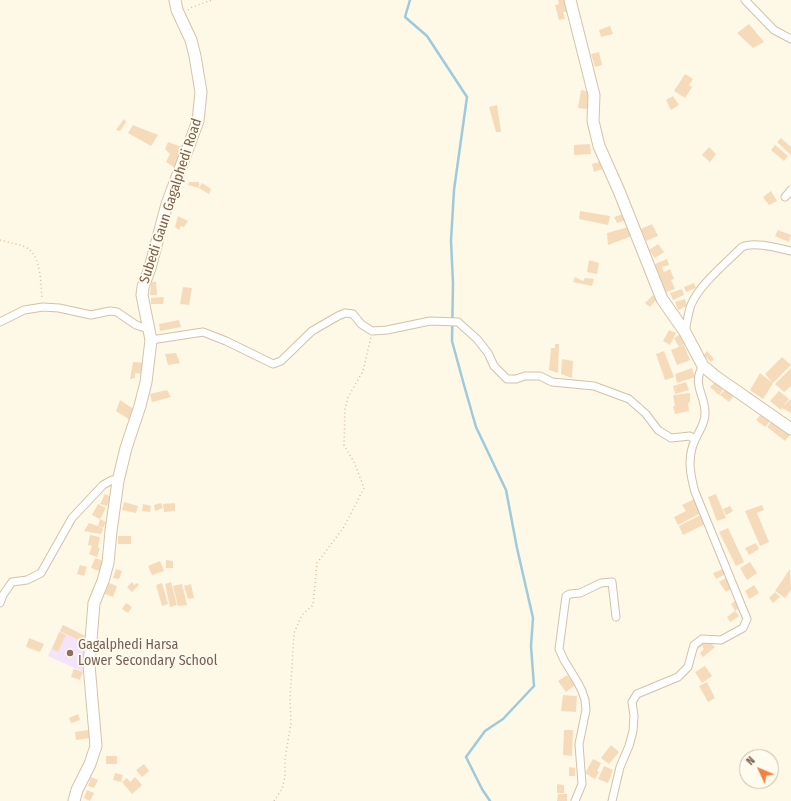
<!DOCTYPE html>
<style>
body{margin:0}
#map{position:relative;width:791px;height:801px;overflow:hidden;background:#fef8e6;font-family:"Fira Sans Condensed",sans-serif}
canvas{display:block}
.north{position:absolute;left:739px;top:749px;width:40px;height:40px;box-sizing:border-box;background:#fffbee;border:1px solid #cabdac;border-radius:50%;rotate:314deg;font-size:11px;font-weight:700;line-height:16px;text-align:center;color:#7b6148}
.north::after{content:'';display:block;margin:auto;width:14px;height:18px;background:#f28241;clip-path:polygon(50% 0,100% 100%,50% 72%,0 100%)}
</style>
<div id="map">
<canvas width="791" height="801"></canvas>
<div class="north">N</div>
</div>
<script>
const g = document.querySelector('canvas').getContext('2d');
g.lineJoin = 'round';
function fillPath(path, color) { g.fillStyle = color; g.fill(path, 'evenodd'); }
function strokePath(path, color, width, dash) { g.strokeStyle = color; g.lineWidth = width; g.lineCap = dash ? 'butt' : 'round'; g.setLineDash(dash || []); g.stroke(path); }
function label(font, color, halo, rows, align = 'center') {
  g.font = font + ' "Fira Sans Condensed",sans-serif'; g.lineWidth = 3.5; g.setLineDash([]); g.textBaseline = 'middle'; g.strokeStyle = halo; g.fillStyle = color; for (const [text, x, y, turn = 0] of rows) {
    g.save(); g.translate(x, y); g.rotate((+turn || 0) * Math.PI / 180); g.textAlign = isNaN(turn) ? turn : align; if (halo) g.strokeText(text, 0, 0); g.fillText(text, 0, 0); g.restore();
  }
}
const education = new Path2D(`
 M63,625L89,638L90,675L48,656Z`);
const stream = new Path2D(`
 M410,0L405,17L427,36L467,97L454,190L451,241L453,283L452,341L464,385L476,427L506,490L517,548L533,618L531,646L534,686L503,719L485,731L466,757L482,789L490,801`);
const building = new Path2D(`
 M558,0H565L569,12H563L565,19L559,20L555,5L559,4Z
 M749,24L764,42L753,48L737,33Z
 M610,26L613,34L601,37L599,30Z
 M599,52L602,65L595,67L591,54Z
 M685,74L693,79L689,85L692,87L685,98L674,91Z
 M581,90L591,92L589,109L578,108Z
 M673,96L679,105L671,110L666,100Z
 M497,105L501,132H496L489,107Z
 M124,119L126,122L120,131L116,130Z
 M133,125L158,135L151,146L128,133Z
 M781,138L791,147V155L777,142Z
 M168,142L182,147L178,159L174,167L166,162L170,154L165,149Z
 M590,144L591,154L574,155V145Z
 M775,145L788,156L784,161L771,150Z
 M709,147L716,154L710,162L702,155Z
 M603,161L605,168L594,172L592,164Z
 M189,182H199V188L202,183L211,189L209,194L199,188L188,185Z
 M771,191L777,201L769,205L763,197Z
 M580,211L610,216L608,225L579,219Z
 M626,213L628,219L617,223L614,217Z
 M178,216L188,221L184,227L181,226L179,230L175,227Z
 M652,224L658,236L646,241L641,229Z
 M628,227L632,236L608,245L607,233Z
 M778,230L791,235L789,242L775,236Z
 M658,244L664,252L655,258L649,250Z
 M667,259L669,265L662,267L664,272L670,269L674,279L671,280L675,289L666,292L655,264Z
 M589,260L599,263L597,274L587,272Z
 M575,277L583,281L585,278L594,279L592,286L573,282Z
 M151,282H156L157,295H150Z
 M694,283L696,288L686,292L684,287Z
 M183,287L192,288L189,305L180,304Z
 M682,289L684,295L673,300L670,293Z
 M653,295L657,299L650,307L645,303Z
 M164,297L163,304H151V298Z
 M685,299L687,306L678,310L675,302Z
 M179,320L181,327L160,331L159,324Z
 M669,330L676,333L670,345L663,341Z
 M681,334L686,343L679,347L674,338Z
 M555,344H559L558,373L549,370L551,348H555Z
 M684,345L690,360L677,365L671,350Z
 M664,351L674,377L665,380L656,354Z
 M707,351L714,359L711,362L704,355Z
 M176,353L180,363L168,365L165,354Z
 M782,357L791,365L773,383L763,399L750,390L760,373L773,383L765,374Z
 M562,359L573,361L572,378L561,374Z
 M133,362L145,363L143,374L135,373V378L130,379Z
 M692,368L695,377L677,383L675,374Z
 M791,368V386L784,392L775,384Z
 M716,381L724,388L719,395L710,387Z
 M686,382L689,390L675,394L673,386Z
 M727,387L736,393L729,402L720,395Z
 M167,390L171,397L152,402L150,394Z
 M779,391L789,399L783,406L791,399V413L782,408L781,410L770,401Z
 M690,393V402L688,403L689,411L675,414L673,406H675L673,395Z
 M120,400L135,410L130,420L116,411Z
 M764,411L773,418L765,427L756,420Z
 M772,421L790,435L785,441L767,427Z
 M105,494L111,497L107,506L100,504Z
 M716,494L726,518L717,521L708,497Z
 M694,499L701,513L678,525L674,517L686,511L682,505Z
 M124,502L138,506L136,513L122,510Z
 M161,503L163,508L155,511L154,505Z
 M175,503V511L164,512L163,504Z
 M98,504L106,508L100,519L92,515Z
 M143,504L151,506L150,512L142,511Z
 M762,505L764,510L757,513L769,542L760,546L745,511Z
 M730,506L733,511L726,515L723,509Z
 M702,514L707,523L683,535L679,526Z
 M100,519L106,522L103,528L98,526L103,529L101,534L84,531L89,523L98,526Z
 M728,528L744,562L736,566L719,532Z
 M90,535L100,537L98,547L100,548L97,557L89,554L92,546L88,545Z
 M118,536H131V544H118Z
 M756,543L759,549L749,555L745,548Z
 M95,558L106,562L102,572L91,568Z
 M166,560L173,561V568H166Z
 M160,561L164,571L152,575L148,566Z
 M750,562L757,573L747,580L740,568Z
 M80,565L87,567L84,576L77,574Z
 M116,569L122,571L119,579L113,578Z
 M723,569L726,574L716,579L713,573Z
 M790,569L791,590L785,598L775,591Z
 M729,576L735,586L726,592L719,582Z
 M132,582L134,585L137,583L139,585L132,592L127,587Z
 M171,582L177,605L170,607L165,584Z
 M109,583L117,586L113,597L105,594Z
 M162,583L168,604L162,606L156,585Z
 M182,584L187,605L178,606L173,586Z
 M191,584L194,598L188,599L184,586Z
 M754,585L759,593L749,599L745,591Z
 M775,592L780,597L773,603L769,598Z
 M738,599L743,606L735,611L731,604Z
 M126,603L132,607L128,613L122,609Z
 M735,611L739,616L730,622L727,617Z
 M63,625L89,638L87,644L60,631Z
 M59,632L66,635L58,652L52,649Z
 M29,638L44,644L40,652L26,647Z
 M705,640L708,644L710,642L715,647L703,657L700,653L704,649L702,646L698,649L697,647Z
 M705,666L712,676L702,683L695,672Z
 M74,669L83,672L80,680L71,677Z
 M567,675L575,685L566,692L558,681Z
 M707,682L715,698L708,702L699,686Z
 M563,695L577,696L576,712L561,711Z
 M78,714L80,720L71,723L69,718Z
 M89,730L90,738L76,740L75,732Z
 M564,730H573L572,756L563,755Z
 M611,745L619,752L609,764L601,758Z
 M106,756H117V764H106Z
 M593,759L601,763L597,771L599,772L595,779L585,773Z
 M144,764L149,771L142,777L136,770Z
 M604,766L613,770L608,783L598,779Z
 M569,767L575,768V776H569Z
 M115,773L123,775L121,782L113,780Z
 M91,777L98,780L94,788L88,786Z
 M135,777L142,785L132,794L122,782L127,778L130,782Z
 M557,784L564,785V793H557Z
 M87,790L94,793L90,801L84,798Z
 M558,794H567V801H557Z`);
const path = new Path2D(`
 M188,10L192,7L212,0
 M0,240C9,243 23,244 30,250C41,260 41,285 42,299
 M274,801L282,789L285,777V759L291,723L290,699L294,633L302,615L313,605L317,563L344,527L364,488L354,462L344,445L345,409L348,397L363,371L371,337`);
const street = new Path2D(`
 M745,0L774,30L791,39
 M785,197L791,190
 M0,322L24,310L43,307L59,308L91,315L110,311L117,312L136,325L148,329
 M685,332C687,323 688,313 691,305C699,285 727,262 742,247C754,241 778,248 791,251
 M151,340L203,332L226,341L273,364L281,361L312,331L338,316L345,313L353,314L361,324L372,331L387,330L430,321L458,322L477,339L488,353L494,366L507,379H516L525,376H540L552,382L594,386L629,399L646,414L658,430L671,438L690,436L695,440
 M0,603L3,595L12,582L27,580L41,573L72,518L103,485L112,480L118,481
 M575,801L582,784L579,744L586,710L585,700L582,691L578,683L564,660L559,649L566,596L570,594L580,593L601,583L612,582L616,617
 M612,801L620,767L629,746L633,731L634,716L632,702L637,694L678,677L688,667L694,645L702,639L721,640L743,628L747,619L695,492C690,474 687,457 695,440C699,431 705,424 705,414C706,396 691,384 703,366`);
const secondary = new Path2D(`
 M570,0L594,95L593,121L599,146L619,191L662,299L685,332L703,366L715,376L791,429
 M74,801L77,790L90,764L96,746L89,665L94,603L103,581L108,563L111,531L118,481L126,448L140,406L146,382L151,340L142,295L143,287L150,268L167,204L198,121L201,92L195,56L191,40L177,10L175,0`);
const markers = [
 [70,653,4,"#8d6e63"]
];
const streetNames = [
 ["Subedi Gaun Gagalphedi Road",171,201,-72]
];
const educationNames = [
 ["Gagalphedi Harsa",78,645],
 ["Lower Secondary School",78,661]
];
fillPath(education, '#f5e3fb');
strokePath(stream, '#9ecadd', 2.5);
fillPath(building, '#f6dbbb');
strokePath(street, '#d2c1aa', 9);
strokePath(secondary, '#d5c3a8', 13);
strokePath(path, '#dcbf9e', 1.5, [1, 3]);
strokePath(street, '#fff', 7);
strokePath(secondary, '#fff', 11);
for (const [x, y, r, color] of markers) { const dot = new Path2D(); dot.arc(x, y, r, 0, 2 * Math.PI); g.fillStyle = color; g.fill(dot); strokePath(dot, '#fffbee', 1.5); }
label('14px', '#7b6148', '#fffbee', streetNames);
label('14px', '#785e54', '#fffbee', educationNames, 'left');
</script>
